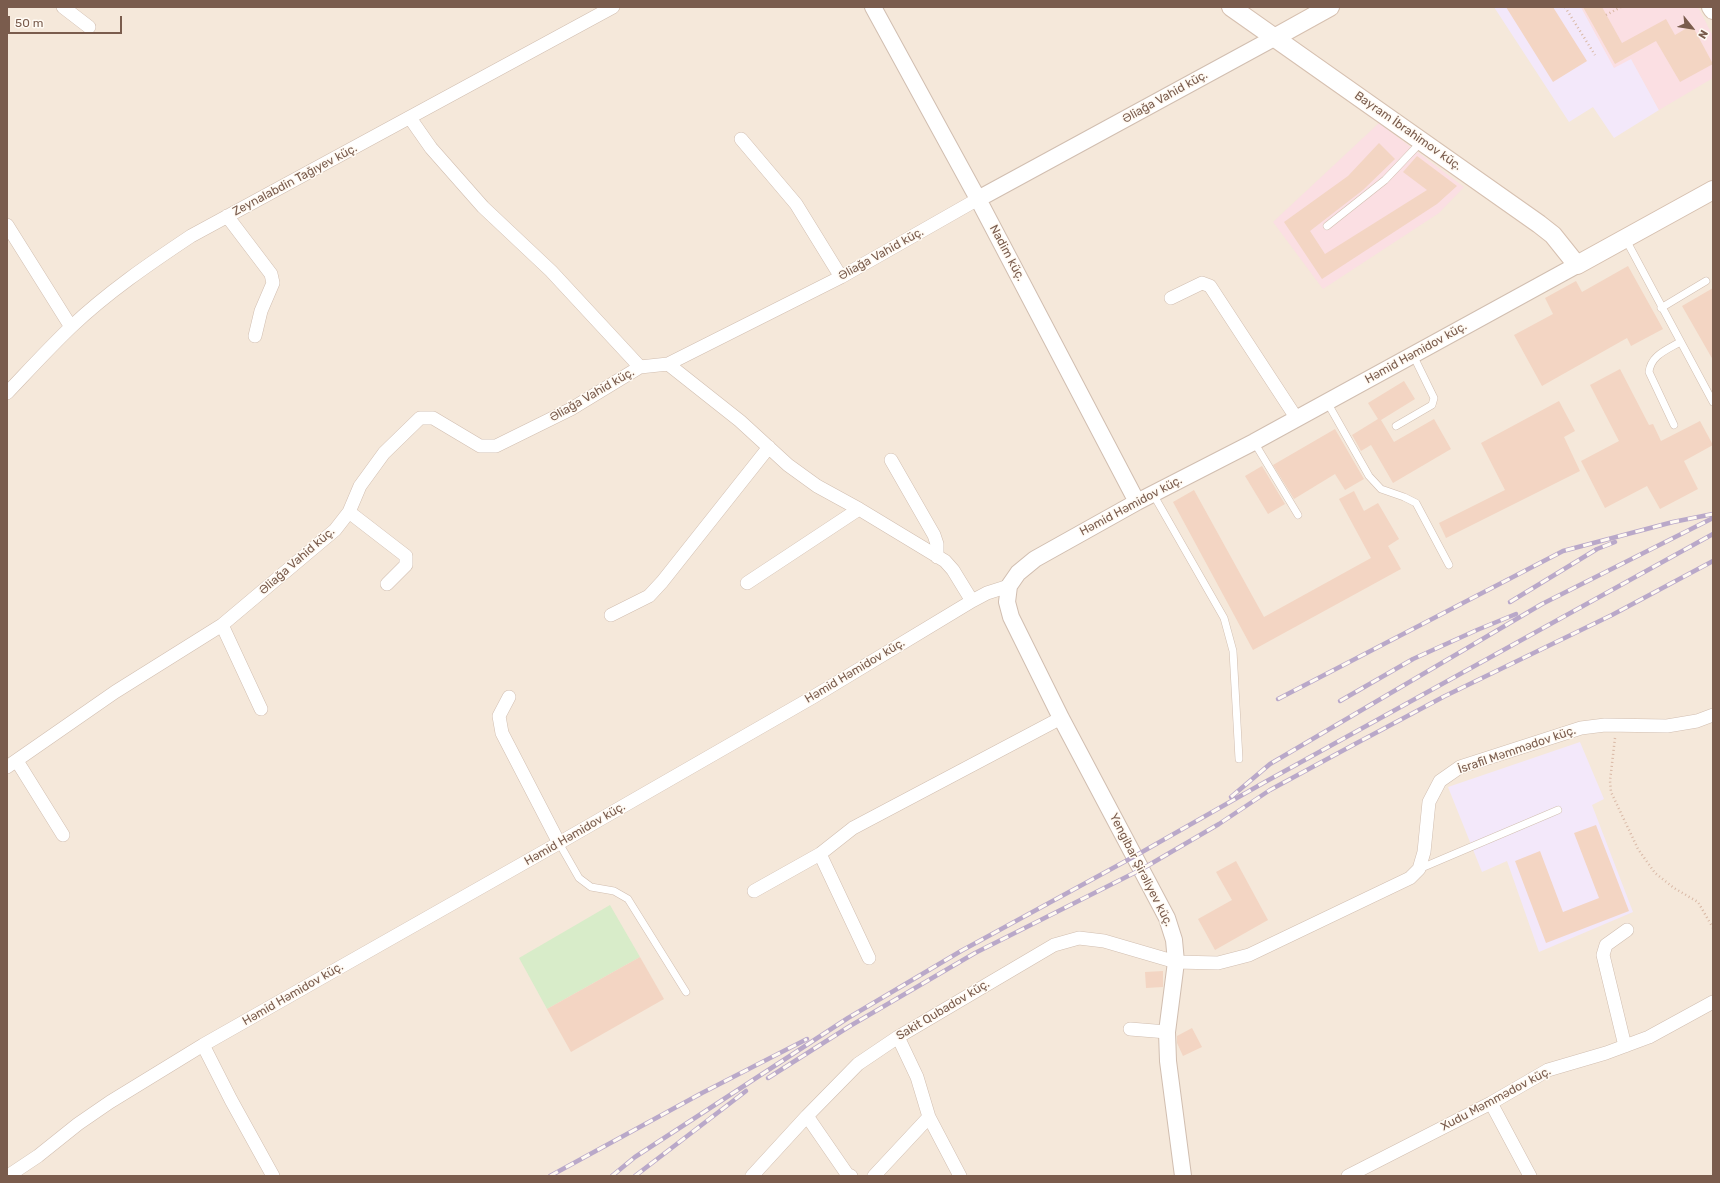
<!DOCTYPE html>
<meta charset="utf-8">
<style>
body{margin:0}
#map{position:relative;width:1720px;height:1183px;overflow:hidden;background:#fdf6ec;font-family:Rubik,sans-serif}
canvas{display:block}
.frame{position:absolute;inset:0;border:8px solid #7a5c4d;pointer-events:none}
.north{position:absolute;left:1672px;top:8px;width:40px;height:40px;-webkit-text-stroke:3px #fffaf3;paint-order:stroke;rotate:120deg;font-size:11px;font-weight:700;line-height:16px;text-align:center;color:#7a5c4d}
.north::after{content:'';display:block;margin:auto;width:14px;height:18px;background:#7a5c4d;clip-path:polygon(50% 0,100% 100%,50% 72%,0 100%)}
.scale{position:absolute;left:8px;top:16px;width:114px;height:18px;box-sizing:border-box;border:2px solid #7a5c4d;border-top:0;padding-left:5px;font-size:12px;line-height:14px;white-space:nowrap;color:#7a5c4d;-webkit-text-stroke:3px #fffaf3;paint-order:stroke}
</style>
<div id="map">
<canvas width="1720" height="1183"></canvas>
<div class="frame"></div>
<div class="north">N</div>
<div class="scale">50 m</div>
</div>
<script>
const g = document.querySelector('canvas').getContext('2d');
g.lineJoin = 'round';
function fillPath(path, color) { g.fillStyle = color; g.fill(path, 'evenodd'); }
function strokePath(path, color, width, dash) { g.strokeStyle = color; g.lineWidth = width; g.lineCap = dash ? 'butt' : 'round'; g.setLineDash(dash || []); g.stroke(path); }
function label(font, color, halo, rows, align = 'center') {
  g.font = font + ' Rubik,sans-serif'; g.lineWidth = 3; g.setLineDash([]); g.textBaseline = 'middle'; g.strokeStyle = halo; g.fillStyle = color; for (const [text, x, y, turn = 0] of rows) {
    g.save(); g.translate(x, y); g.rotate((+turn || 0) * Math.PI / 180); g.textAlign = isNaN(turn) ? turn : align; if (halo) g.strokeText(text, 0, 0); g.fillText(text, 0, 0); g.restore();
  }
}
const residential = new Path2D(`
 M7,7H1713V1176H7Z`);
const education = new Path2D(`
 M1494,7H1581L1614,67L1631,58L1659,110L1614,138L1593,107L1569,122Z
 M1580,742L1604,799L1592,805L1633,912L1539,952L1507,861L1482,872L1448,787Z`);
const medical = new Path2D(`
 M1581,7H1698L1713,36V78L1659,110L1631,59L1614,68Z
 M1379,123L1464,187L1439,213L1323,289L1273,222Z`);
const green = new Path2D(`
 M610,905L640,957L547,1009L519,958Z`);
const building = new Path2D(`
 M1506,7H1553L1587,61L1553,82Z
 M1583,7H1602L1622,43L1666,19L1675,35L1692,25L1713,64L1680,82L1656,41L1615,64Z
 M1379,143L1395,159L1363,190L1310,231L1325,254L1427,190L1403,172L1417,156L1457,186L1437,204L1322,279L1284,222L1348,176Z
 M1628,266L1663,329L1631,346L1627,338L1542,386L1514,335L1553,314L1545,298L1576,281L1582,292Z
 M1713,288V360L1682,306Z
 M1620,369L1649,425L1653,424L1661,441L1700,421L1713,445L1684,461L1698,489L1660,509L1647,486L1605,508L1581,461L1619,441L1590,385Z
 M1404,381L1415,399L1381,420L1394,442L1434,419L1451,449L1393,483L1371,445L1361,451L1352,435L1378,419L1368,403Z
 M1559,401L1575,431L1564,437L1580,471L1446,538L1439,523L1505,490L1481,443Z
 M1335,429L1364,479L1345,490L1335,474L1294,499L1273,465Z
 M1262,466L1285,504L1268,514L1245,476Z
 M1194,490L1264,617L1371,558L1339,499L1354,491L1364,511L1378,503L1399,539L1388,546L1401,569L1253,650L1173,502Z
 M1596,825L1629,911L1546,943L1515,861L1540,851L1563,912L1599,898L1574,833Z
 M1236,861L1268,920L1215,950L1198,919L1232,900L1216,872Z
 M640,957L664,999L571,1052L547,1009Z
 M1163,971V987L1146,988L1145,972Z
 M1192,1028L1202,1047L1183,1056L1177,1043V1036Z`);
const path = new Path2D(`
 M1565,7L1595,55
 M1606,15L1621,7
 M1615,738L1610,781L1611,792L1638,849L1655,873L1674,888L1698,902L1713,928`);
const service = new Path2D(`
 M1327,226L1385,180L1422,141
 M1625,238L1713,402
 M1661,308L1706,281
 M1327,402L1369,476L1381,489L1404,497L1416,503L1449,565
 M1674,425L1649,372C1651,355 1667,350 1680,342
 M1396,426L1432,405L1434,398L1413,355
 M1254,442L1298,515
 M1153,494L1224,618L1233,651L1239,759
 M559,843L579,878L591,887L614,891L628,899L686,992
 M1419,869L1558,810`);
const minor = new Path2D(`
 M63,7L89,27
 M410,118L431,148L483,207L551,271L640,367
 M741,139L796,204L841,277
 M227,216L271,274L273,283L261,311L255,336
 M7,225L71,327
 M1171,298L1202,283L1210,286L1297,419
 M668,364L740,421L788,465L817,486L859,509L945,561L953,570L972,601
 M7,393C28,371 49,348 71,327C108,292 149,264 191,236L613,7
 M891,460L934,535L937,544V557
 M349,512L406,556V565L387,584
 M747,583L859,509
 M611,615L649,596L662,582L769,447
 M222,625L261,709
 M509,697L499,716L502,733L559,843
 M17,761L63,835
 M7,767L115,692L222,625L335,530L349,512L360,486L384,453L420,418H433L480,446H496L571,409L640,367L668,364L841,277L978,199
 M820,854L869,958
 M754,891L820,854L853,828L1061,718
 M1130,1029L1167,1032
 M898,1037L917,1077L929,1117L960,1176
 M203,1045L231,1100L273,1176
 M1625,1046L1603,955L1606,945L1627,930
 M1491,1103L1530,1176
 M807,1116L847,1174L851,1176
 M8,1176L38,1156L78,1124L110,1102L203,1045L559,843L813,697L972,601L987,593L1009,586
 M752,1176L807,1116L858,1064L898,1037L1054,945L1079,938L1104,941L1176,962L1218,963L1249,955L1410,878L1419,869L1424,852L1429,802L1440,781L1460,767L1581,728L1605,725L1667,726L1697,721L1713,715
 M874,1176L929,1117
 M1348,1176L1491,1103L1548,1070L1606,1053L1649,1037L1713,1002`);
const tertiary = new Path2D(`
 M873,7L978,199L1137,502
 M978,199L1274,38
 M1183,1176L1168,1061L1167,1032L1176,962L1174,940L1167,918L1061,718L1011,617L1007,602L1009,586L1018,573L1035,559L1137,502L1254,442L1577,265`);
const secondary = new Path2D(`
 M1231,7L1539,224L1553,235L1577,265L1713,190
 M1711,7L1713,10
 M1274,38L1330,7`);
const rail = new Path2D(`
 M1510,602L1597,549L1615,542
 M1278,699L1563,551L1673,522L1713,514
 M1340,701L1413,659L1477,630L1516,614
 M1231,797L1270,764L1542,604L1713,518
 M768,1078L850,1026L975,953L1142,869L1219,824L1270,790L1355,744L1445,696L1612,615L1713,561
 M550,1176L702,1093L807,1039
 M612,1176L635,1157L848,1018L961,951L1135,856L1265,782L1713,534
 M635,1176L746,1091`);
const streetNames = [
 ["Əliağa Vahid küç.",1165,97,-29],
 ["Bayram İbrahimov küç.",1408,131,35],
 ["Zeynalabdin Tağıyev küç.",295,180,-28],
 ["Nadim küç.",1007,253,62],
 ["Əliağa Vahid küç.",881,254,-29],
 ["Həmid Həmidov küç.",1416,353,-29],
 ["Əliağa Vahid küç.",592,395,-30],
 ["Həmid Həmidov küç.",1131,506,-28],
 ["Əliağa Vahid küç.",297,561,-41],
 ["Həmid Həmidov küç.",855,671,-31],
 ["İsrafil Məmmədov küç.",1517,750,-19],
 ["Həmid Həmidov küç.",575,834,-30],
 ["Yengibar Şirəliyev küç.",1141,870,63],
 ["Həmid Həmidov küç.",293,994,-30],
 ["Sakit Qubadov küç.",943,1010,-31],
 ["Xudu Məmmədov küç.",1496,1099,-28]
];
fillPath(residential, '#f5e8da');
fillPath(education, '#f3e8fa');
fillPath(medical, '#fbdfe3');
fillPath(green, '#d8ecc9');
fillPath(building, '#f3d5c3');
strokePath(service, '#d1beb0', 8);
strokePath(minor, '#d1beb0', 14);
strokePath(tertiary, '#d1beb0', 18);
strokePath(secondary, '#d6c0b0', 20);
strokePath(path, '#d9b8a5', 2.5, [1, 3]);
strokePath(service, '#fff', 7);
strokePath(minor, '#fff', 13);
strokePath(tertiary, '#fff', 16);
strokePath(secondary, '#fff', 18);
strokePath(rail, '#b9a8c9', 4.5);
strokePath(rail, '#fffaf3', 3, [9]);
label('12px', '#7a5c4d', '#fffaf3', streetNames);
</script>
